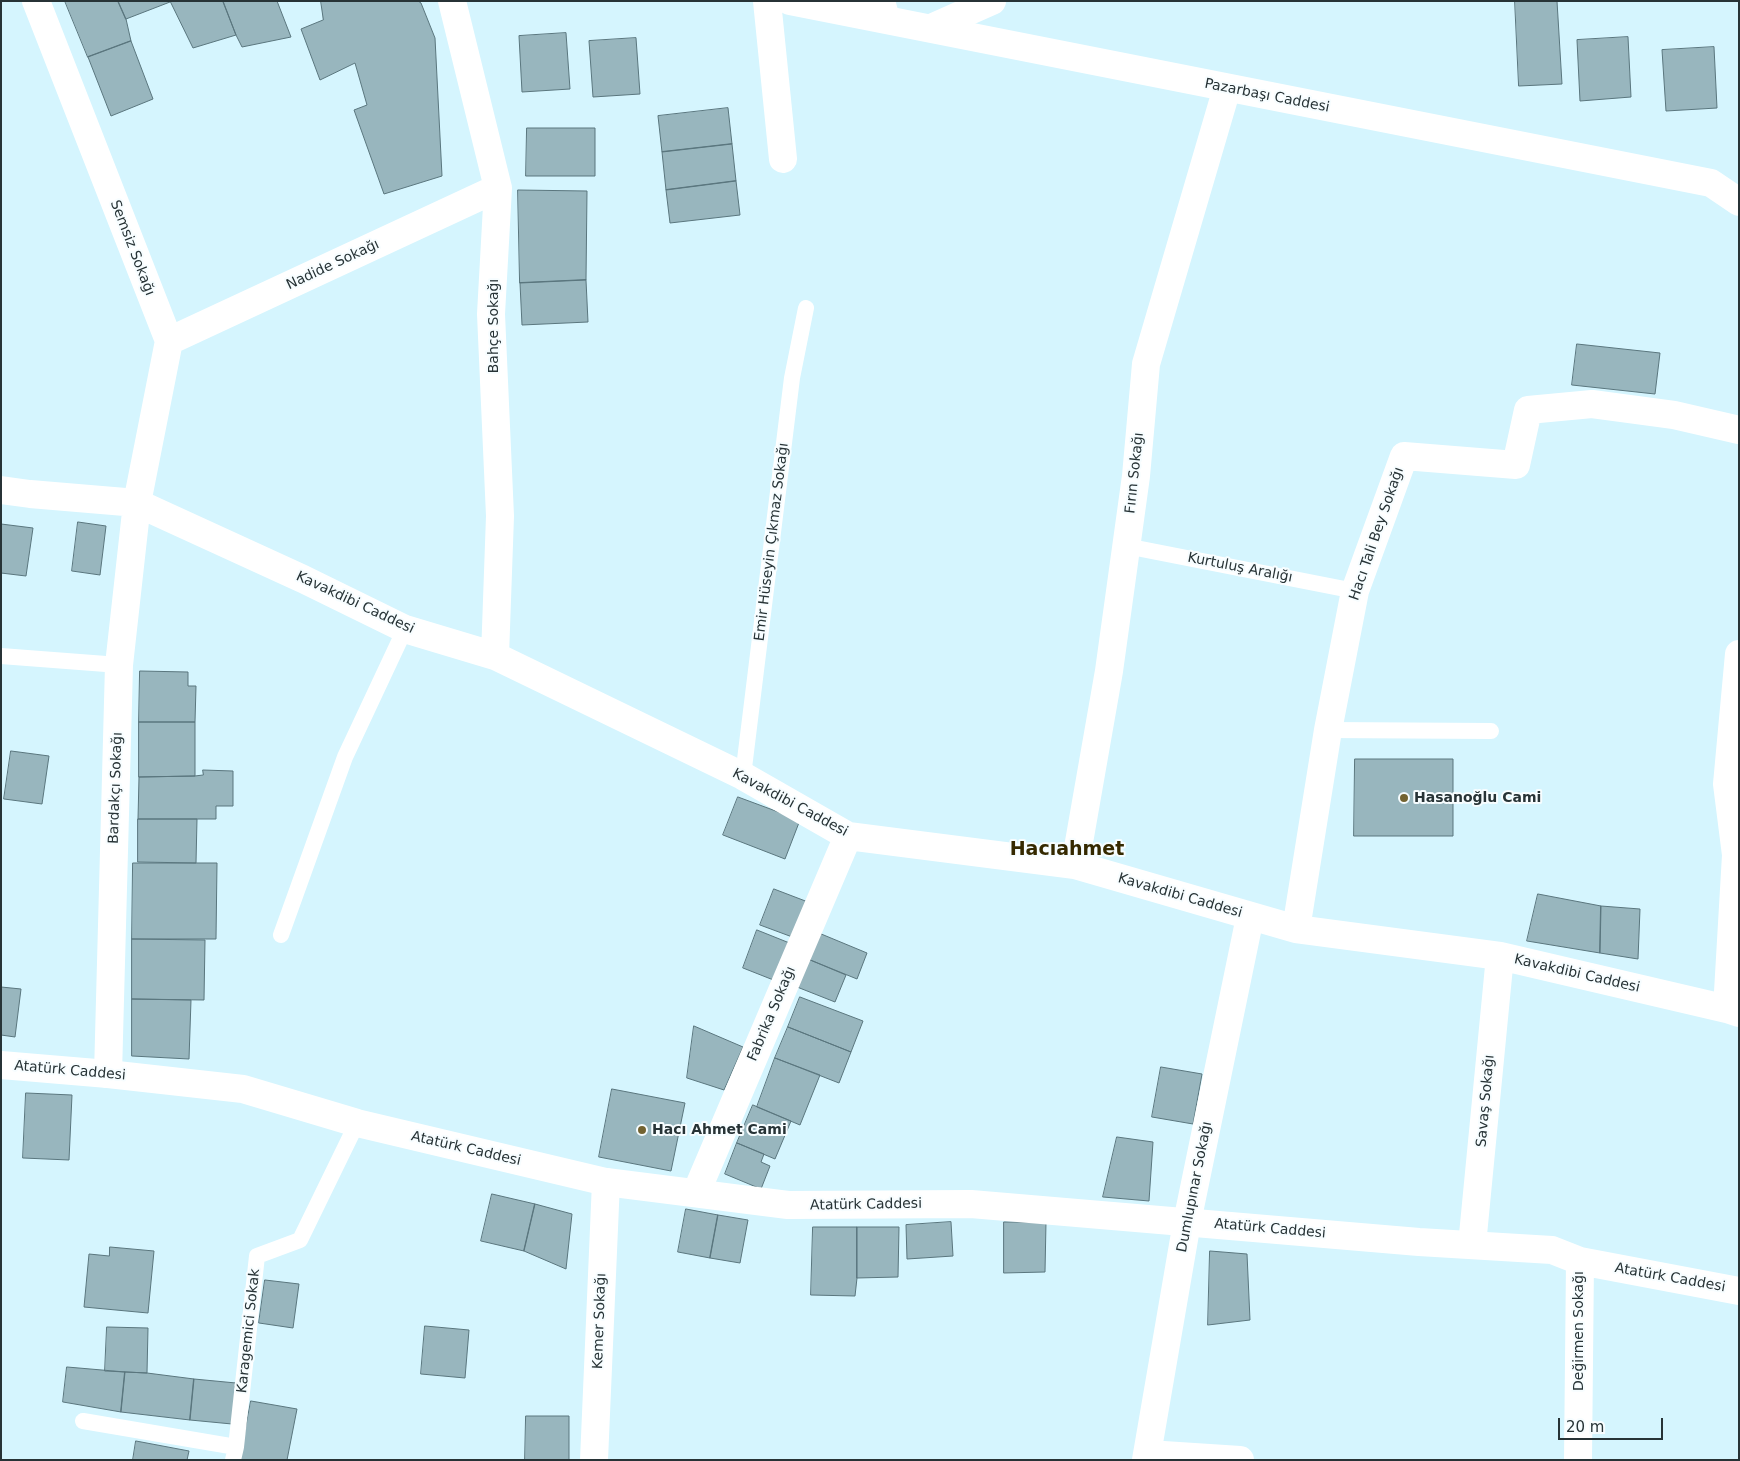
<!DOCTYPE html>
<meta charset="utf-8">
<style>
body{margin:0}
#map{position:relative;width:1740px;height:1461px;overflow:hidden;background:#d5f5fe;font-family:"DejaVu Sans",sans-serif}
canvas{display:block}
.frame{position:absolute;inset:0;border:2px solid #273336;pointer-events:none}
.scale{position:absolute;left:1558px;top:1418px;width:105px;height:22px;box-sizing:border-box;border:2px solid #273336;border-top:0;padding-left:6px;font-size:15px;line-height:18px;white-space:nowrap;color:#273336;-webkit-text-stroke:4px #f7fdff;paint-order:stroke}
</style>
<div id="map">
<canvas width="1740" height="1461"></canvas>
<div class="frame"></div>
<div class="scale">20 m</div>
</div>
<script>
const g = document.querySelector('canvas').getContext('2d');
g.lineJoin = 'round';
function fillPath(path, color) { g.fillStyle = color; g.fill(path, 'evenodd'); }
function strokePath(path, color, width, dash) { g.strokeStyle = color; g.lineWidth = width; g.lineCap = dash ? 'butt' : 'round'; g.setLineDash(dash || []); g.stroke(path); }
function label(font, color, halo, rows, align = 'center') {
  g.font = font + ' "DejaVu Sans",sans-serif'; g.lineWidth = 4; g.setLineDash([]); g.textBaseline = 'middle'; g.strokeStyle = halo; g.fillStyle = color; for (const [text, x, y, turn = 0] of rows) {
    g.save(); g.translate(x, y); g.rotate((+turn || 0) * Math.PI / 180); g.textAlign = isNaN(turn) ? turn : align; if (halo) g.strokeText(text, 0, 0); g.fillText(text, 0, 0); g.restore();
  }
}
const building = new Path2D(`
 M65,1H118L126,19L131,41L88,57Z
 M118,1H170V2L126,19Z
 M223,1L236,35L193,48L170,1Z
 M223,1H277L291,37L242,47L236,35Z
 M321,1H418L421,3L435,38L442,176L384,194L354,110L367,105L355,63L320,80L301,29L323,20Z
 M1515,1H1557L1562,84L1519,86Z
 M566,33L570,89L522,92L519,36Z
 M1628,37L1631,97L1580,101L1577,40Z
 M636,38L640,94L593,97L589,41Z
 M131,41L153,99L111,116L88,57Z
 M1714,47L1717,108L1666,111L1662,50Z
 M728,108L732,144L662,152L658,116Z
 M527,128H595V176H526Z
 M732,144L736,181L666,190L662,152Z
 M736,181L740,215L670,223L666,190Z
 M518,190L587,191L586,280L520,283Z
 M586,280L588,322L522,325L520,283Z
 M1577,344L1660,353L1655,394L1572,385Z
 M78,522L106,526L100,575L72,571Z
 M1,524L33,528L26,576L1,573Z
 M140,671L188,672V686H196L195,722H139Z
 M139,722H195V776L139,777Z
 M11,751L49,756L42,804L4,799Z
 M1355,759H1453V836H1354Z
 M203,770L233,771V806H216V819H138L139,777L195,776L203,775Z
 M738,797L800,820L785,859L723,835Z
 M138,819H197L196,863L138,862Z
 M133,863H217L216,939H132Z
 M774,889L808,902L795,938L760,925Z
 M1538,894L1601,906L1600,953L1527,941Z
 M1601,906L1640,909L1638,959L1600,953Z
 M757,930L792,944L776,981L743,968Z
 M814,931L867,953L857,979L803,957Z
 M132,939L205,940L204,1000L132,999Z
 M803,957L846,975L835,1002L792,985Z
 M1,987L21,989L15,1037L1,1035Z
 M800,997L863,1021L851,1052L788,1027Z
 M132,999L191,1000L189,1059L132,1056Z
 M694,1026L743,1047L724,1090L687,1078Z
 M788,1027L851,1052L839,1083L775,1058Z
 M775,1058L820,1075L800,1125L757,1107Z
 M1161,1067L1202,1074L1193,1124L1152,1117Z
 M612,1089L685,1103L671,1171L599,1157Z
 M26,1093L72,1095L69,1160L23,1158Z
 M753,1105L791,1121L775,1159L737,1143Z
 M1117,1137L1153,1142L1149,1201L1103,1197Z
 M737,1143L764,1154L761,1162L770,1166L761,1189L725,1174Z
 M492,1194L535,1204L524,1251L481,1241Z
 M535,1204L572,1214L566,1269L524,1251Z
 M686,1209L718,1215L710,1258L678,1252Z
 M718,1215L748,1220L740,1263L710,1258Z
 M951,1222L953,1256L907,1259L906,1225Z
 M1004,1222H1046L1045,1272L1004,1273Z
 M813,1227H857V1278L855,1296L811,1295Z
 M857,1227H899L898,1277L857,1278Z
 M110,1247L154,1251L148,1313L84,1307L89,1254L109,1256Z
 M1210,1251L1247,1254L1250,1320L1208,1325Z
 M265,1280L299,1284L293,1328L259,1323Z
 M425,1326L469,1330L465,1378L421,1374Z
 M107,1327L148,1328L147,1373L105,1371Z
 M67,1367L125,1372L121,1412L63,1402Z
 M125,1372L147,1373L194,1379L190,1420L121,1412Z
 M194,1379L236,1383L232,1424L190,1420Z
 M251,1401L297,1409L287,1460H240Z
 M526,1416H569V1460H525Z
 M136,1441L189,1451L187,1460H133Z`);
const lane = new Path2D(`
 M1126,546L1355,591
 M1,656L119,665
 M1328,730L1491,731
 M743,776L792,378L806,308
 M281,935L345,757L405,629
 M83,1421L236,1447
 M233,1460L236,1447L257,1256L300,1240L357,1123`);
const street = new Path2D(`
 M36,1L169,341L137,503L119,665L108,1074
 M452,1L498,188L491,314L500,516L495,656
 M767,1L783,159
 M881,1L886,19
 M931,28L992,1
 M169,341L498,188
 M1,490L30,494L137,503L303,579L405,629L495,656L743,776L848,836L1075,865L1296,929L1500,956L1727,1009L1739,1013
 M1075,865L1109,671L1136,476L1146,364L1227,88
 M1296,929L1328,730L1355,591L1404,456L1516,465L1528,410L1592,404L1674,415L1739,430
 M1727,1009L1736,855L1727,784L1739,654
 M696,1193L848,836
 M1472,1245L1500,956
 M1148,1454L1240,1460
 M594,1460L606,1182
 M1146,1460L1187,1222L1250,917`);
const secondary = new Path2D(`
 M790,1L1711,183L1739,202
 M1,1065L108,1074L243,1089L357,1123L606,1182L788,1205L971,1204L1419,1242L1552,1250L1580,1261L1739,1291
 M1578,1460L1580,1261`);
const markers = [
 [1404,798,5,"#736331"],
 [642,1130,5,"#736331"]
];
const streetNames = [
 ["Pazarbaşı Caddesi",1267,96,11],
 ["Semsiz Sokağı",132,248,69],
 ["Nadide Sokağı",333,265,-25],
 ["Bahçe Sokağı",494,326,-90],
 ["Fırın Sokağı",1135,473,-84],
 ["Hacı Tali Bey Sokağı",1377,534,-71],
 ["Emir Hüseyin Çıkmaz Sokağı",772,542,-83],
 ["Kurtuluş Aralığı",1240,568,11],
 ["Kavakdibi Caddesi",355,603,25],
 ["Bardakçı Sokağı",116,788,-88],
 ["Kavakdibi Caddesi",790,803,28],
 ["Kavakdibi Caddesi",1180,896,16],
 ["Kavakdibi Caddesi",1577,974,13],
 ["Fabrika Sokağı",772,1014,-67],
 ["Atatürk Caddesi",70,1071,5],
 ["Savaş Sokağı",1486,1101,-85],
 ["Atatürk Caddesi",466,1149,13],
 ["Dumlupınar Sokağı",1195,1187,-79],
 ["Atatürk Caddesi",866,1205,-1],
 ["Atatürk Caddesi",1270,1229,5],
 ["Atatürk Caddesi",1670,1278,10],
 ["Kemer Sokağı",600,1321,-88],
 ["Karagemici Sokak",249,1331,-84],
 ["Değirmen Sokağı",1579,1331,-90]
];
const poiNames = [
 ["Hasanoğlu Cami",1414,798],
 ["Hacı Ahmet Cami",652,1130]
];
const districtNames = [
 ["Hacıahmet",1067,850]
];
fillPath(building, '#98b6be');
strokePath(building, '#5a767e', 1);
strokePath(lane, '#fff', 16);
strokePath(street, '#fff', 28);
strokePath(secondary, '#fff', 28);
for (const [x, y, r, color] of markers) { const dot = new Path2D(); dot.arc(x, y, r, 0, 2 * Math.PI); g.fillStyle = color; g.fill(dot); strokePath(dot, '#f7fdff', 2); }
label('14px', '#273336', '#f7fdff', streetNames);
label('bold 14px', '#273336', '#f7fdff', poiNames, 'left');
label('bold 19px', '#352900', '#f7fdff', districtNames);
</script>
